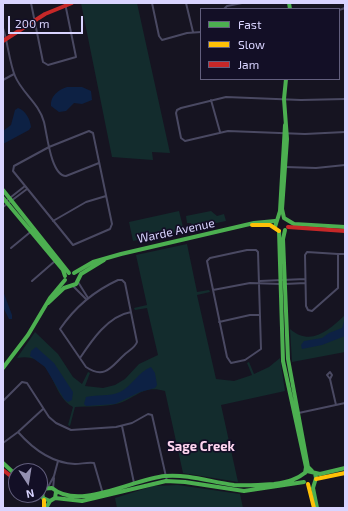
<!DOCTYPE html>
<style>
body{margin:0}
#map{position:relative;width:348px;height:511px;overflow:hidden;background:#161421;font-family:"Exo 2",sans-serif}
canvas{display:block}
.frame{position:absolute;inset:0;border:4px solid #d9d4ff;pointer-events:none}
.legend{position:absolute;left:200px;top:8px;width:140px;height:72px;box-sizing:border-box;background:#130f26;border:1px solid #625e7d;margin:0;padding:5px 7px;list-style:none;font-size:12px;color:#d9d4ff}
.legend li{display:flex;align-items:center;gap:8px;height:20px}
.legend b{width:20px;border:1px solid #625e7d}
.north{position:absolute;left:8px;top:463px;width:40px;height:40px;box-sizing:border-box;background:#130f26;border:1px solid #625e7d;border-radius:50%;rotate:168deg;font-size:11px;font-weight:700;line-height:16px;text-align:center;color:#d9d4ff}
.north::after{content:'';display:block;margin:auto;width:14px;height:18px;background:#9591b1;clip-path:polygon(50% 0,100% 100%,50% 72%,0 100%)}
.scale{position:absolute;left:8px;top:16px;width:75px;height:18px;box-sizing:border-box;border:2px solid #d9d4ff;border-top:0;padding-left:5px;font-size:12px;line-height:14px;white-space:nowrap;color:#d9d4ff;-webkit-text-stroke:3px #130f26;paint-order:stroke}
</style>
<div id="map">
<canvas width="348" height="511"></canvas>
<div class="frame"></div>
<ul class="legend">
<li><b style="height:5px;background:#4caf50"></b>Fast</li>
<li><b style="height:5px;background:#ffc107"></b>Slow</li>
<li><b style="height:5px;background:#c62828"></b>Jam</li>
</ul>
<div class="north">N</div>
<div class="scale">200 m</div>
</div>
<script>
const g = document.querySelector('canvas').getContext('2d');
g.lineJoin = 'round';
function fillPath(path, color) { g.fillStyle = color; g.fill(path, 'evenodd'); }
function strokePath(path, color, width, dash) { g.strokeStyle = color; g.lineWidth = width; g.lineCap = dash ? 'butt' : 'round'; g.setLineDash(dash || []); g.stroke(path); }
function label(font, color, halo, rows, align = 'center') {
  g.font = font + ' "Exo 2",sans-serif'; g.lineWidth = 3.5; g.setLineDash([]); g.textBaseline = 'middle'; g.strokeStyle = halo; g.fillStyle = color; for (const [text, x, y, turn = 0] of rows) {
    g.save(); g.translate(x, y); g.rotate((+turn || 0) * Math.PI / 180); g.textAlign = isNaN(turn) ? turn : align; if (halo) g.strokeText(text, 0, 0); g.fillText(text, 0, 0); g.restore();
  }
}
const green = new Path2D(`
 M81,3H137L170,153L152,152L153,160L112,157Z
 M179,211L184,231L133,241L129,222Z
 M211,211L217,216L224,214L226,221L192,228L191,223H187L186,216Z
 M187,244L197,292L209,290L210,292L197,295L216,379L234,381L252,375L247,363L249,362L254,374L269,367L280,358L285,391L221,405L238,482L183,473L165,391C142,384 136,399 116,404C103,407 88,406 75,407L70,426L68,425L73,407C49,394 55,351 17,358L35,332L58,354L73,377L82,384L88,372L90,373L85,386L103,388L115,385L125,379L139,364L158,355L147,308L135,310L134,308L147,305L136,255Z
 M345,315V352L292,362L290,329C311,347 329,330 345,315Z
 M178,485L240,494L243,508H117L115,498L153,486Z`);
const water = new Path2D(`
 M67,87H82L91,91L92,100L82,104L74,103L66,111L59,112L51,106C50,96 58,90 67,87Z
 M18,108C26,111 30,119 31,127L29,130L3,144V131L11,125L15,110Z
 M3,291L12,315V319H9L3,307Z
 M345,318V336L322,345L302,349L301,345L304,341L322,338L329,333L342,328Z
 M36,347L54,363L73,392L72,400L68,402L64,399L45,367L30,356L31,351Z
 M151,367L155,373L157,385L155,388L140,392L115,404L86,406L84,404L86,397C97,394 109,397 120,392C132,386 138,372 151,367Z`);
const street = new Path2D(`
 M31,3L43,62L48,65L76,57L65,3
 M152,3L159,36L162,40L187,33L201,32
 M186,3L193,32
 M224,9L227,6L242,3
 M339,10L345,8
 M3,28C8,43 9,61 15,76C22,93 39,103 44,122C47,134 51,176 66,176L99,163
 M3,80L14,74
 M345,99L301,100L226,97L181,108L177,110L176,113L181,138L185,141L228,131L305,134L345,132
 M211,100L220,132
 M89,131L93,133L112,224L110,229L73,245L13,171L14,166L49,147Z
 M286,167L316,168L345,165
 M6,201L25,186
 M3,207L27,189
 M53,221L86,202L106,196
 M11,248L34,229
 M247,250H256L258,252L261,349L245,360L231,363L227,357L207,261L210,258Z
 M307,252L338,254V288L312,311L308,310L306,306L305,255Z
 M338,254H345
 M118,280H122L125,283L137,342C135,348 128,351 124,355C112,366 105,380 86,367L60,329C75,307 94,291 118,280Z
 M32,281L55,261
 M260,281L305,279
 M78,282L88,298
 M285,284L305,283
 M73,286L86,299
 M213,290L250,283L281,284
 M219,322L250,315H260
 M80,358C92,340 108,316 131,312
 M330,379L332,375L330,372L327,375L330,379L336,405
 M3,401L22,382L27,383L49,417L56,423L71,430L116,427L132,423L148,414L152,415L167,481
 M294,414L345,403
 M122,426L134,483
 M18,432C33,449 51,463 75,464C81,464 88,462 94,463L103,494
 M3,443L18,432L43,409
 M48,487L54,476L58,461
 M53,489L54,478`);
const fast = new Path2D(`
 M289,3L290,9
 M3,190L69,273
 M3,198L63,270L65,276
 M284,218L282,209L287,139L284,99L286,79
 M284,218L294,224L345,227
 M275,227L280,211L285,125
 M285,230L283,239L288,359L308,467L312,471
 M279,231L283,361L306,467L305,473
 M74,273L93,262L121,254L254,223L275,221
 M48,303L64,288L76,284L81,274L104,260
 M3,368L28,335L50,298L65,280
 M3,463L16,475
 M315,473L316,478L313,488L317,508
 M40,489L52,488C79,511 133,479 165,476C188,474 211,482 234,485C247,486 261,485 274,484C287,482 297,480 307,471L320,474L345,468
 M44,489L42,493L43,498L50,501
 M55,498L82,501L166,481L185,482L244,491L304,482
 M46,508L50,501L55,498L56,492`);
const slow = new Path2D(`
 M252,225H270L279,231
 M316,479L345,473
 M308,484L314,508
 M44,500V508`);
const jam = new Path2D(`
 M3,41L45,14L72,3
 M288,227L345,231
 M3,470L16,480`);
const streetNames = [
 ["Warde Avenue",176,231,-12]
];
const neighbourhoodNames = [
 ["Sage Creek",201,447]
];
fillPath(green, '#132c2d');
fillPath(water, '#0d2144');
strokePath(street, '#4a4962', 2);
strokePath(fast, '#4caf50', 4);
strokePath(slow, '#ffc107', 4);
strokePath(jam, '#c62828', 4);
label('12px', '#d9d4ff', '#130f26', streetNames);
label('bold 13px', '#ffd6f0', '#130f26', neighbourhoodNames);
</script>
